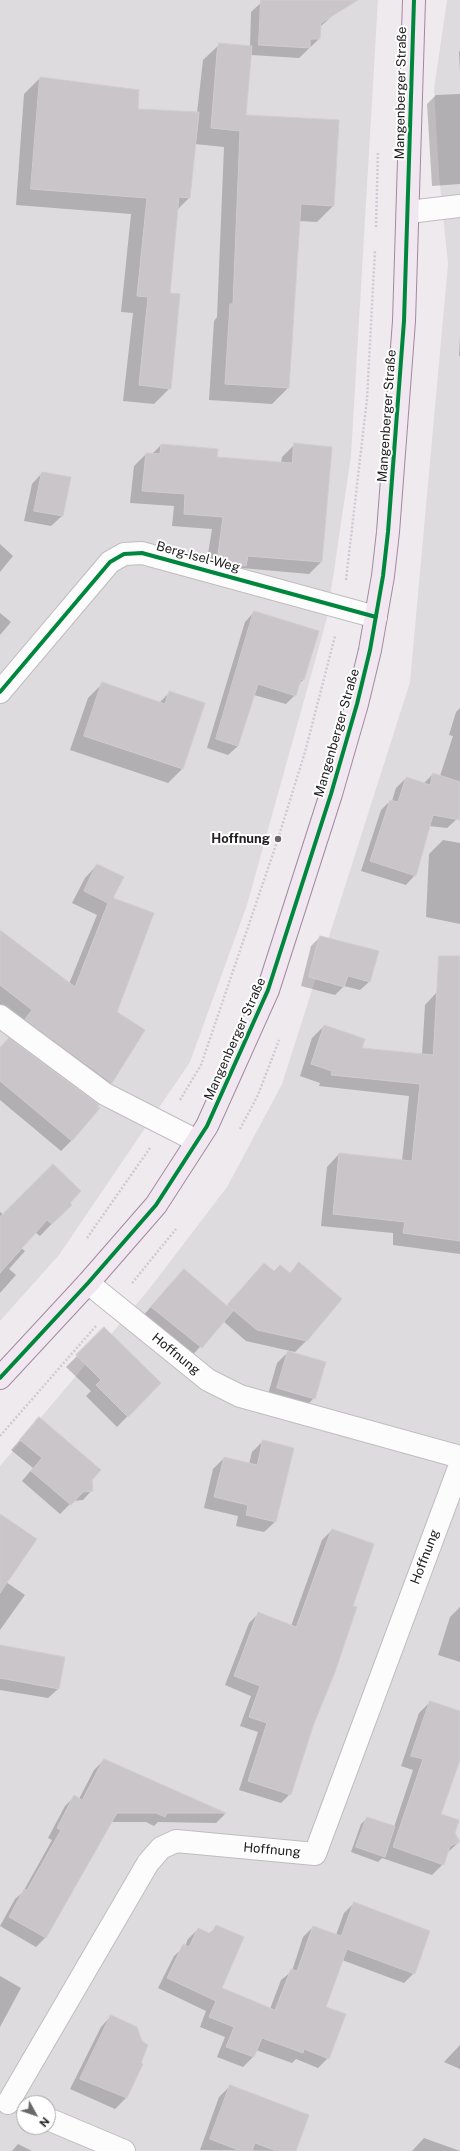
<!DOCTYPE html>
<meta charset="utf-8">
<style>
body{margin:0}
#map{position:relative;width:460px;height:2151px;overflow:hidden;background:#efeaee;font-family:"Public Sans",sans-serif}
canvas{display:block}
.north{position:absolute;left:16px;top:2095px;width:40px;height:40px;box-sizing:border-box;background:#fff;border:1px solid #a6a6a6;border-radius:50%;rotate:130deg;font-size:11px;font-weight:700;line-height:16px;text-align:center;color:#212121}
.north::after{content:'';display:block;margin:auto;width:14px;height:18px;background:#696769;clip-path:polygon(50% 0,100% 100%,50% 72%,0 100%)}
</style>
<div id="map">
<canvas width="460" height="2151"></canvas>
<div class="north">N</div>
</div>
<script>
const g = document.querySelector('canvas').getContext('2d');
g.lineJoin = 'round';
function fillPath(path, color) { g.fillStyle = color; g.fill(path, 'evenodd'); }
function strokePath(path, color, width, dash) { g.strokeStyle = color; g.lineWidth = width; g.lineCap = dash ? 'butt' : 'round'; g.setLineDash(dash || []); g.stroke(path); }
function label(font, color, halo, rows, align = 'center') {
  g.font = font + ' "Public Sans",sans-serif'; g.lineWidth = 4; g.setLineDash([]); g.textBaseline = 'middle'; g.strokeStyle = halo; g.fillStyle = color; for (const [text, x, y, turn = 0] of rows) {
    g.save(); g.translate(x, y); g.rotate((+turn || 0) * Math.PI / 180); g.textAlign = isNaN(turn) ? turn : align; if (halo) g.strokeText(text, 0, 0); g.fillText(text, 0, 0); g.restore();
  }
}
const residential = new Path2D(`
 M0,0H378L351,456L327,618L247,905L190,1062L59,1255L0,1321Z
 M447,0H460V2151H0V1466L150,1288L227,1187L282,1084L410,682L448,264L439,175L434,89ZM24,2103H48V2127H24Z`);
const shadow = new Path2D(`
 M264,0H324L333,15L320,27L319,39L299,58L251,55L245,116L338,121L333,206L317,222L299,221L288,388L272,404L209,400L214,321L217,317L224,147L195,144L189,198L177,210L168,294L170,388L154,404L123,401L133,313L121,312L131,214L16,205L24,94L40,78L137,110L197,113L203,60L220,44L250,47L251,12Z
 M460,51V72L459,52Z
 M460,94V184L432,186L427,104L436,95Z
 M460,336V356H459Z
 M161,445L216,457L281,463L282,457L294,445L321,562L309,574L242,568L233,577L205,572L212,529L172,526L174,506L130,503L134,466L146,454H152Z
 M42,473L62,516L51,526L24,521L32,484Z
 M0,544L13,556L0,572Z
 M254,612L318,632L303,680L298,685L295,695L286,704L254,695L238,746L228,755L207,748L245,622Z
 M0,613L11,622L0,635Z
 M102,684L159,703L170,692L183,768L168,783L70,750L88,698Z
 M460,708V809L457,819L447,828L429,826L415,875L406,885L361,871L381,810L390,801H392L396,788L406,778L423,784L433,774L440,776L453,736L449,735L456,712Z
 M443,840L460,843V924L426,917L429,854Z
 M97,865L112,898L116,1012L144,1030L111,1083L99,1095L0,1007V931L69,984L97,915L72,903L85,878Z
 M320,937L369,982L360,990L344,986L335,995L301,986L311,946Z
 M437,992L460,993V1254L393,1245V1233L321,1226L327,1167L339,1154L402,1161L409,1096L319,1086L320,1083L300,1076L312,1038L324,1026L361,1049L422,1055L425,1005Z
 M9,1039L72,1140L61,1151L0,1100V1048Z
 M68,1203L70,1205L40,1236L35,1232L21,1248L25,1251L9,1269L16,1275L0,1293V1212L4,1215Z
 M299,1263L306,1341L295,1352L246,1341L223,1321L190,1358L141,1318L173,1282L226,1307L264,1264L274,1272L289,1274Z
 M104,1329L160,1383L117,1427L86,1396L91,1391L66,1367Z
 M288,1352L314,1398L303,1409L267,1398L277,1363Z
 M39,1418L91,1480L92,1490L83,1500L73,1501L60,1514L22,1481L33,1468L11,1450Z
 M263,1441L275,1522L264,1532L236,1526L238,1516L204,1508L213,1469L224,1458L249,1464L252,1452Z
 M0,1521L6,1582L25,1595L0,1630Z
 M332,1530L312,1726L290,1794L281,1803L239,1790L258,1732L240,1726L251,1696L225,1685L249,1623L258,1614L291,1626L322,1540Z
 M460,1607V1662L438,1655L450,1617Z
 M0,1646L58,1689L48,1698L0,1690Z
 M430,1702L460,1712V1755L440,1814L459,1842L447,1853L443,1864L432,1875L382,1858L378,1862L351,1852L361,1824L367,1818L394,1827L413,1770L401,1766L419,1713Z
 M104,1760L225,1814L216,1823L158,1822L154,1826L146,1822H111L46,1937L36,1947L0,1926L15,1899L23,1892L52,1840L48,1838L65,1806L75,1796L79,1799L94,1770Z
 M354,1903L414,1973L404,1983L342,1960L325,2007L328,2058L318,2068L296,2059L292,2063L256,2050L253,2057L243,2067L217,2057L225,2037L200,2027L206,2011L158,1988L174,1956L185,1946L188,1939L198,1929L209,1934L216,1927L221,1988L270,2009L281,1980L292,1971L303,1937L313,1927L336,1935L344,1913Z
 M0,1976L21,1988L0,2027Z
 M111,2016L141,2064L126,2098L115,2109L70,2089L101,2027Z
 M460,2045V2069L444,2062Z
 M230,2086L295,2151L200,2150L219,2097Z
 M424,2138L460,2151H412Z
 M18,2144L32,2151H12Z`);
const building = new Path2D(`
 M261,0H358L321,23L320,39H310V48L259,45Z
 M219,43L252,46L246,115L339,120L334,206L301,204L289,388L225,384L230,304H233L240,131L211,128L217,53Z
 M40,77L139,90L138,109L199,112L190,198L179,197L170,293L180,294L171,389L139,385L148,297L137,296L147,198L31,189Z
 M294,443L332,447L322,562L248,556L246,566L217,561L223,517L184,514L185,494L142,491L146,453L160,454L161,444L218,449L217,457L292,463Z
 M42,472L71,477L63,516L34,511Z
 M254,611L319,631L304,680L301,679L296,696L258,684L238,746L216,739Z
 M102,682L165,704L169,691L205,703L183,769L84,736Z
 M433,773L460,782V820L433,815L416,876L370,861L390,800L398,802L406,777L430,785Z
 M97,864L124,877L113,898L154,913L117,1012L145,1030L112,1083L25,1019L32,1010L0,985V930L75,987L108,903L84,891Z
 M320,936L379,951L370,982L348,976L344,987L309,977Z
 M439,956H460V1241L403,1233L405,1222L333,1214L339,1153L412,1161L420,1084L331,1075L332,1071L311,1064L324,1025L365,1039L362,1048L433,1055Z
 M9,1038L99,1105L97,1106L100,1108L72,1141L0,1081V1048Z
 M53,1164L81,1191L70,1203L72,1205L52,1224L47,1220L0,1273V1217Z
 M299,1262L342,1299L307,1341L257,1330L227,1305L264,1263L274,1271L280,1265L290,1273Z
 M184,1269L233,1311L202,1348L151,1307Z
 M104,1327L161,1383L128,1417L96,1385L101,1380L76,1355Z
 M288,1351L326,1362L315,1399L277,1388Z
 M39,1417L101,1470L92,1480L93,1491L83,1492L71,1505L31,1471L42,1458L20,1440Z
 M263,1440L294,1448L276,1522L246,1515L248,1505L214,1497L224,1457L257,1465Z
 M0,1514L37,1539L0,1593Z
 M332,1529L374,1544L353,1606L357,1607L335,1672L313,1726L291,1795L248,1781L267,1723L249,1717L260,1686L234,1676L258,1612L296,1627Z
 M0,1645L65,1657L59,1689L0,1678Z
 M430,1701L460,1711V1760L441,1814L459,1820L455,1833L460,1842L450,1846L444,1865L393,1847L423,1759L411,1756Z
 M104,1759L226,1813H167L165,1817L156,1813H117L46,1938L9,1917L24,1889L27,1890L61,1830L57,1828L74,1795L82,1800Z
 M367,1817L395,1826L385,1857L356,1847Z
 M354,1902L430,1931L415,1974L347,1949L326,2007L346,2014L329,2059L304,2049L303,2053L262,2038L254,2057L226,2047L234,2027L209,2017L216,2001L167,1978L183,1944L189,1947L198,1928L211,1934L216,1925L244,1937L222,1988L275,2010L291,1969L297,1971L313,1926L341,1936Z
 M111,2015L137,2027L142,2041L148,2045L141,2063L143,2064L127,2098L80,2079Z
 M230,2085L309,2115L296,2151H277L255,2143L252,2151H241L210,2139Z`);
const path = new Path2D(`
 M376,227L378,152
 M346,580L367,399L375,250
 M180,1100L201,1065L278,839L305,752L335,636
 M240,1129L258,1095L279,1040
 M87,1238L150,1148
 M132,1283L176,1229
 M0,1436L96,1326`);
const minor = new Path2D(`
 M409,212L460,206
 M0,692L110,562L124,554L142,553L376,617
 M0,1016L105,1094L197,1141
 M88,1283L208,1380L240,1396L460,1457
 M8,2103L148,1863L161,1848L176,1841L315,1854L460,1465
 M48,2119L124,2151`);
const major = new Path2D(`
 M0,1378L88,1283L156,1205L207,1126L268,990L331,794L357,704L370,650L383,576L388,532L404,321L414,0`);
const cycleway = new Path2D(`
 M0,692L110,562L124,554L142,553L376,617
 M0,1378L88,1283L156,1205L207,1126L268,990L331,794L357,704L370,650L383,576L388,532L404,321L414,0`);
const markers = [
 [278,839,4,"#696769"]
];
const streetNames = [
 ["Mangenberger Straße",401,93,-89],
 ["Mangenberger Straße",387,416,-86],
 ["Berg-Isel-Weg",198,557,15],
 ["Mangenberger Straße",337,733,-74],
 ["Mangenberger Straße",235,1039,-66],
 ["Hoffnung",176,1354,39],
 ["Hoffnung",425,1557,-69],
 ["Hoffnung",272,1850,5]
];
const poiNames = [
 ["Hoffnung",270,839]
];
fillPath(residential, '#dedbde');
fillPath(shadow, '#0003');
fillPath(building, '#c9c5c9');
strokePath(building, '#d1ccd1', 1);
strokePath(minor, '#bfbdbf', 24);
strokePath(major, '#a289a0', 24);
strokePath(path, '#d0c9d5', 2.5, [2, 2]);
strokePath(minor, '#fdfcfc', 22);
strokePath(major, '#f0e7f0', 22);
strokePath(cycleway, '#00873e', 4);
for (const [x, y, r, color] of markers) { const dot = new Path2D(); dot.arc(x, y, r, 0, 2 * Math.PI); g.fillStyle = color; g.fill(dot); strokePath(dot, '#fff', 1.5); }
label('13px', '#212121', '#fff', streetNames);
label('bold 13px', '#212121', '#fff', poiNames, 'right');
</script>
